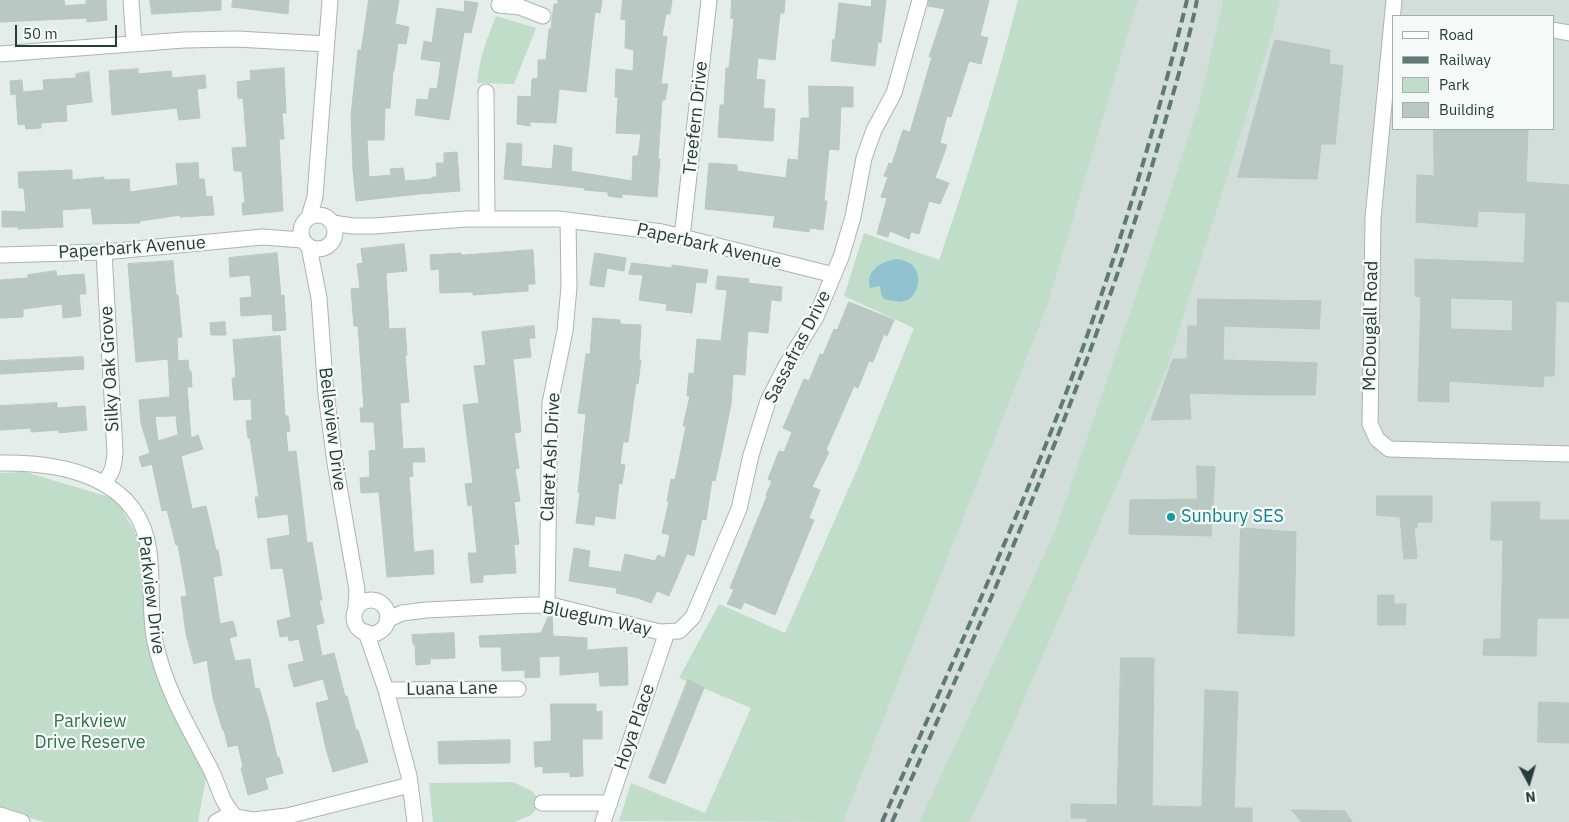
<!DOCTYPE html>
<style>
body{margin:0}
#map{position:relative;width:1569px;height:822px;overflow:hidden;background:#e5edea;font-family:"IBM Plex Sans",sans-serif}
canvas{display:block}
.legend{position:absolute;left:1392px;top:15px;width:162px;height:115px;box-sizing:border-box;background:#f5faf8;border:1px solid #a2afab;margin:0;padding:6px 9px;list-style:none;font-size:15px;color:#253e38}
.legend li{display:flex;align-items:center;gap:10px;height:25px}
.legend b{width:25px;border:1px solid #a2afab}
.north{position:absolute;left:1504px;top:757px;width:50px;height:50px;-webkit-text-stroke:4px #f5faf8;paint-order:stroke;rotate:174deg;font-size:14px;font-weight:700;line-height:20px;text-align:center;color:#253e38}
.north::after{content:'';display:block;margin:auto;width:18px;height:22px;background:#253e38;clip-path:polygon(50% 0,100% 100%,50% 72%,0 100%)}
.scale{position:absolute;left:15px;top:25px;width:102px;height:22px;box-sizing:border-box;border:2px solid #253e38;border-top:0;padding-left:6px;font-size:15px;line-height:18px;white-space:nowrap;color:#253e38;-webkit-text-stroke:4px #f5faf8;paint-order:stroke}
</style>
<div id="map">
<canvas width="1569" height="822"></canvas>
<ul class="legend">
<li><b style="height:6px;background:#fff"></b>Road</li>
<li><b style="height:6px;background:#5f7a73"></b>Railway</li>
<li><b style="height:14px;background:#bfddc8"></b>Park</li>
<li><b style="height:14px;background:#bac8c3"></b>Building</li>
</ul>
<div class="north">N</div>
<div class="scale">50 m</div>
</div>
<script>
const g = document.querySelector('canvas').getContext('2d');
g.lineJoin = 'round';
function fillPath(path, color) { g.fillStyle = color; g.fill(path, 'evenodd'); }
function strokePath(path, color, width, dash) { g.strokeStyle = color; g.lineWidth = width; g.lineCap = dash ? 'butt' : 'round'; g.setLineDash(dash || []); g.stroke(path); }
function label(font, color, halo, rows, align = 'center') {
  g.font = font + ' "IBM Plex Sans",sans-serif'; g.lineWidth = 4.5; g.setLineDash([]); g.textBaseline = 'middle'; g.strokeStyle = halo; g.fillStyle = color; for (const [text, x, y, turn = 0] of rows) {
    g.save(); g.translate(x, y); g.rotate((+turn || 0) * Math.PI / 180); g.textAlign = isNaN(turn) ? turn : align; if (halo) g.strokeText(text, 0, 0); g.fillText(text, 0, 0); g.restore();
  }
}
const built = new Path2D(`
 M1138,0H1223L1199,104L1143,274L1055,531L919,822H843L1047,307Z
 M1280,0H1569V822H969L979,804L1167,369L1273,31ZM1393,16H1553V129H1393Z`);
const green = new Path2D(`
 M1018,0H1138L1047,307L843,822L619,821L631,783L705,813L751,708L679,678L719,604L785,633L859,465L914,328L844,296L864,233L939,260C969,174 995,88 1018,0Z
 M1223,0H1280L1273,31L1167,369L979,804L969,822H919L1055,531L1143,274L1199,104Z
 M496,16L536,28L514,84L477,83C479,59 487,39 496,16Z
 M25,472L116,499L145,550L161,668L206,778L198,822H45L0,810V473Z
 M513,782L532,791L542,803L531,815L515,822H433L429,783Z`);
const water = new Path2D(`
 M897,259C903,260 911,262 915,268C922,278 917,299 904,301C898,303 890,300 884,299L881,294L880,286L870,288C865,270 882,261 897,259Z`);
const building = new Path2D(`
 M0,0H64L65,6L86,4V0H106L107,20L87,22V18L0,22Z
 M150,0H221V10L152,14Z
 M233,0H289L288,14L232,7Z
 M369,0H399L395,24L409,27L406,44L398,43L394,71H393L390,108H385L384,140H367L369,177L391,175L390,169L403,168L405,181L432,179V177H437L436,163H444V153L457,152L460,191L419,194L356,201L353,169L351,115L358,50H361Z
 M558,0H602L600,13L595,12L586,92L559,89L556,123L530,122V126L517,124L518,96L531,97L532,79L538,78V60H546L549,29H551L554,4H558Z
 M623,0H672L670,14H666L662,36L667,37L661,84H668L665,100H662L658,159H660L657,197L622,194V198L608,196V192L584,190L585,188L504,179L507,143L522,144L521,166L552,169L554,145L572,148L571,171L632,181L633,156H638L641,134L616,133L618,97H615L616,69L633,71L634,50L625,48L626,20L621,19Z
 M732,0H785L784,13H780L775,60L758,58L756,79L765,80L763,108L775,109L773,141L718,137L720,105H724L726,68H729L734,19L731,18Z
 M872,0H886L881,43L878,42L875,66L831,61L833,39L835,40L839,3L871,7Z
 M929,0H989L980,36L988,38L981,64L969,61L951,117L947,116L940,143L947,145L935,178L949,183L940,204L929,201L919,234L911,232L909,239L890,231L888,237L877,234L887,198L881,197L888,177L884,176L889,163L892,164L903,130L910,132L932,57H929L945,9L928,6Z
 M465,1L478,3L471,33L464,32L449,120L415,115L417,99L428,100L430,88L437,89L441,62L421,59L424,41L432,43L437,8L464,12Z
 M1275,40L1330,50L1329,64L1343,66L1335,144H1321L1317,179L1238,177Z
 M284,68L286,113H282L284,139H279L283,211L243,215L242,203H245L242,171H234L232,148L247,147L243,98L238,99L237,82L251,80L250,71Z
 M138,69V74L171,71L172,78L205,75L206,88L197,89L200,118L179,120L177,108L112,115L109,71Z
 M89,72L92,102L66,105L67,121L41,123V128L26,129L25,124L18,125L16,94L11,95L10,81L22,80L23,92L44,90L43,80L76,78V74Z
 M809,86L853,87V107H841L839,150L829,149L824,201H827L823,230L810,228L809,232L773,227L775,216L705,209L709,163L737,165V171L786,178L788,159L798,160L801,118H809Z
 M1434,129H1528L1526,182L1569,185V302L1556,301L1554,376H1544L1543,387L1449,381V402L1418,401L1421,297L1415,296V259L1524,263L1526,213L1478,211L1477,227L1416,222L1417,175L1434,176ZM1451,298L1513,300L1512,331L1451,329Z
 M198,163L199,179H204L206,197L212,196L214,215L180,217V215L140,221V223L93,224L91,208L62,210L63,227L18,229V227H2V211L26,212L24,188H19L18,172L72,170V180L104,177V180L129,179L130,192L178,185L176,164Z
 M404,244L407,271L386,273L389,329L405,328L407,355H405L409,402L400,403L403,449L424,448L425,462H412L413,476L409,477L414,552L433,550L434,574L387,577L379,492L361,493L360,478L370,477L369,451L376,450L374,422H361L360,408H364L358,326H354L351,289L360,288L357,264L363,263L361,249Z
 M533,250L535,284H528V291L473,295V292L440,293L439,269L431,270L430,255L461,253V255Z
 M277,253L281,296L284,295L286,330L273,331L272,314L241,316L240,298L252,297L250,275L230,277L229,258Z
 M595,253L626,258L624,271L607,268L604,287L590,285Z
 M173,261L176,295H178L182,337L177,338L178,361L188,360L189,371H191L192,387H187L191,438L198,435L203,449L181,456L192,509L206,506L216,550H218L222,575L213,577L220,624L233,621L237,636L229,638L235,661L250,659L255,689L259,688L269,722L277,757H279L283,773L265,778L268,789L248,795L241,768L243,767L238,745L228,747L224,730L223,731L213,698L207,660L194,664L186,634L181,597L187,596L178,545H176L167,510L162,511L152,464L142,467L139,457L150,453L141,423L139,400L170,397L168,359L136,362L128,264ZM176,416L178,435L158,441L155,417Z
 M632,263L672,268V265L708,270L706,283L696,282L692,313L666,310L667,304L639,300L643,275L629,274Z
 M56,271L57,276L84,274L86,294H79L81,316L63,318L62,304L23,309V317L0,318V280L28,278V275Z
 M718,276L749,279L748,283L782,287L781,301L771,300L768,333L748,331L745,375L733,374L731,404L723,444L715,481L712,480L706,520L702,519L694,556L687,554L669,596L657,591L651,603L638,598L616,593L617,588L569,581L574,548L590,551L588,567L621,572L625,554L655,561L658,555L665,558L670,535L662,533L669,501H667L671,479L675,480L686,426H683L690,396H687L689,373L694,374L697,339L721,341L727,290L716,289Z
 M1198,299L1321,301L1319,329L1224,326L1223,360L1317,363L1315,395H1266L1189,393L1191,419L1151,420L1173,359H1187L1188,326H1197Z
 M849,302L894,320L887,336L884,334L873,362L869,361L858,388L854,386L826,450L829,452L812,487L820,490L809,518L814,520L775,615L744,602L741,609L727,604L734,590L730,588L767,496L766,495L772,481L768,479L779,451L784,452L792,432L783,428L804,379L809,381L820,354L823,355L834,329L837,330Z
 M593,318L620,320V324L641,325L639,360H641L638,384L636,383L628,442H623L620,464L625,465L622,484L619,483L615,519L595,516L594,525L576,523L580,493L578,492L586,414L578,413L586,354H590Z
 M225,322L226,335H211L210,323Z
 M534,326L535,338H529L531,357L513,359L521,432L514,433L519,468L515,469L520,501L514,502L519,544L514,545L516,573L483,575V582L471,583L468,553H477L472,505L468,506L465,484L473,483L463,405L479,403L474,366L486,365L482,332Z
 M280,336L285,416H288L290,431L286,432L288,452L296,451L307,543L312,542L322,600H319L324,623L316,625L322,656L334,653L345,696H347L356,730H358L368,762L333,772L326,749L316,703L329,700L323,679L294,687L288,665L304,661L299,639L289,641L288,636L280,637L277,621L291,617L283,568L271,569L267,539L290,535L288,514L258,518L255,497H259L250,438H248L246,421L252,420L251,399L234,400L232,378H236L233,340Z
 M83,357L84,369L0,374V361Z
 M57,403V408L85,406L87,430L59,433V430L31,432V428L0,430V406Z
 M1197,466L1215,467L1211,536L1129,534L1130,500L1197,499Z
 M1377,496H1432V522H1417V528H1414L1417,558L1404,559L1400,517L1377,515Z
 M1492,502H1540L1539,520H1569V618H1537L1536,656L1483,655L1484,639H1501L1503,540H1491Z
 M1241,528L1296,532L1294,636L1238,633Z
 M1378,595H1394V604H1406L1405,625H1378Z
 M549,615H552L553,636L587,638V650L627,647L628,685L600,686L599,672L560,675V656L539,657L540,677L525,678V670L502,671L501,647H480L479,636L541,633Z
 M454,633L455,658L430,659V664L416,665L415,645L413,644L412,635Z
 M1121,658H1154L1152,806L1202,807L1205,690L1238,692L1234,808H1252V822H1087V818H1071V804L1117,805Z
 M688,680L704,688L665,784L649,778Z
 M1539,702L1569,703V743L1538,742Z
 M551,704H596V712L602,711V739H582L583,776L570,777V772L543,773V766L535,767L534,742L551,741Z
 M510,740V763L439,764L438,742Z
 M1292,810L1345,811L1352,822H1302Z`);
const minor = new Path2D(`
 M131,0L134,43
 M1394,0L1373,218L1370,424L1377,439L1389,449L1569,454
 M499,5L520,7L543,16
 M1553,30L1569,33
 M0,54L184,40L237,39L326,44
 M486,92L487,219
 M301 232a17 17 0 1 1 34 0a17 17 0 1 1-34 0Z
 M309,217L315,197L330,0
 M333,223L352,226H374L466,219H558L662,232L834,275
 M682,237L709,0
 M309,247L319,298L326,394L335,463L357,590L356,607
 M104,252L115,452C114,465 113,473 104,482
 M0,255L104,252L263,237L302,240
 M0,463C63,462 140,477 149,552C153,580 149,614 155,642C166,691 188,726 211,770C216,780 219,791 224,801C227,807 231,812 235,817L253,820L287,816L410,785
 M354 617a17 17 0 1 1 34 0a17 17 0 1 1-34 0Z
 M547,606L550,403L565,331L569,287L568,220
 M387,620L402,613L426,610L532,605L555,606L660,632L679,631L693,617L739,509L751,455L768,401L787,364L816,317L841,257L853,217L864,158L874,130L894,93L920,0
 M366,632L386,690L409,776L415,822
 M386,690L518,689
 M542,803H610
 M0,815L22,822
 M216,822L232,813
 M603,822L667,632`);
const rail = new Path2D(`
 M882,822C936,700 991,578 1042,454C1102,307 1149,154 1187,0
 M892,822C991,602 1089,381 1157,149C1171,100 1187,50 1197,0`);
const markers = [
 [1171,517,5,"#0f9aa8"]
];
const streetNames = [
 ["Treefern Drive",696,118,-84],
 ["Paperbark Avenue",709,246,13],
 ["Paperbark Avenue",132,248,-4],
 ["McDougall Road",1371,326,-89],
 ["Sassafras Drive",798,347,-63],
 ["Silky Oak Grove",110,369,-93],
 ["Belleview Drive",332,429,83],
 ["Claret Ash Drive",551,457,-87],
 ["Parkview Drive",151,595,83],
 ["Bluegum Way",597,619,12],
 ["Luana Lane",452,689,-1],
 ["Hoya Place",635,727,-71]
];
const cultureNames = [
 ["Sunbury SES",1181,517]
];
const parkNames = [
 ["Parkview",90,722],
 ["Drive Reserve",90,743]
];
fillPath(built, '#d3ddd9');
fillPath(green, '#bfddc8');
fillPath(water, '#90c3cf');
fillPath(building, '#bac8c3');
strokePath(building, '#b7c7c1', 1);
strokePath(minor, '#a8b5b1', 17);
strokePath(minor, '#fff', 15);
strokePath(rail, '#5f7a73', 4, [10, 5]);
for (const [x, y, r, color] of markers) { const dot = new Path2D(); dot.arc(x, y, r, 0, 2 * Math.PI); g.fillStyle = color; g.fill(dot); strokePath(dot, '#f5faf8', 2); }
label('18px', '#253e38', '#f5faf8', streetNames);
label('18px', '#0d838f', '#f5faf8', cultureNames, 'left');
label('18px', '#31734c', '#f5faf8', parkNames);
</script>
